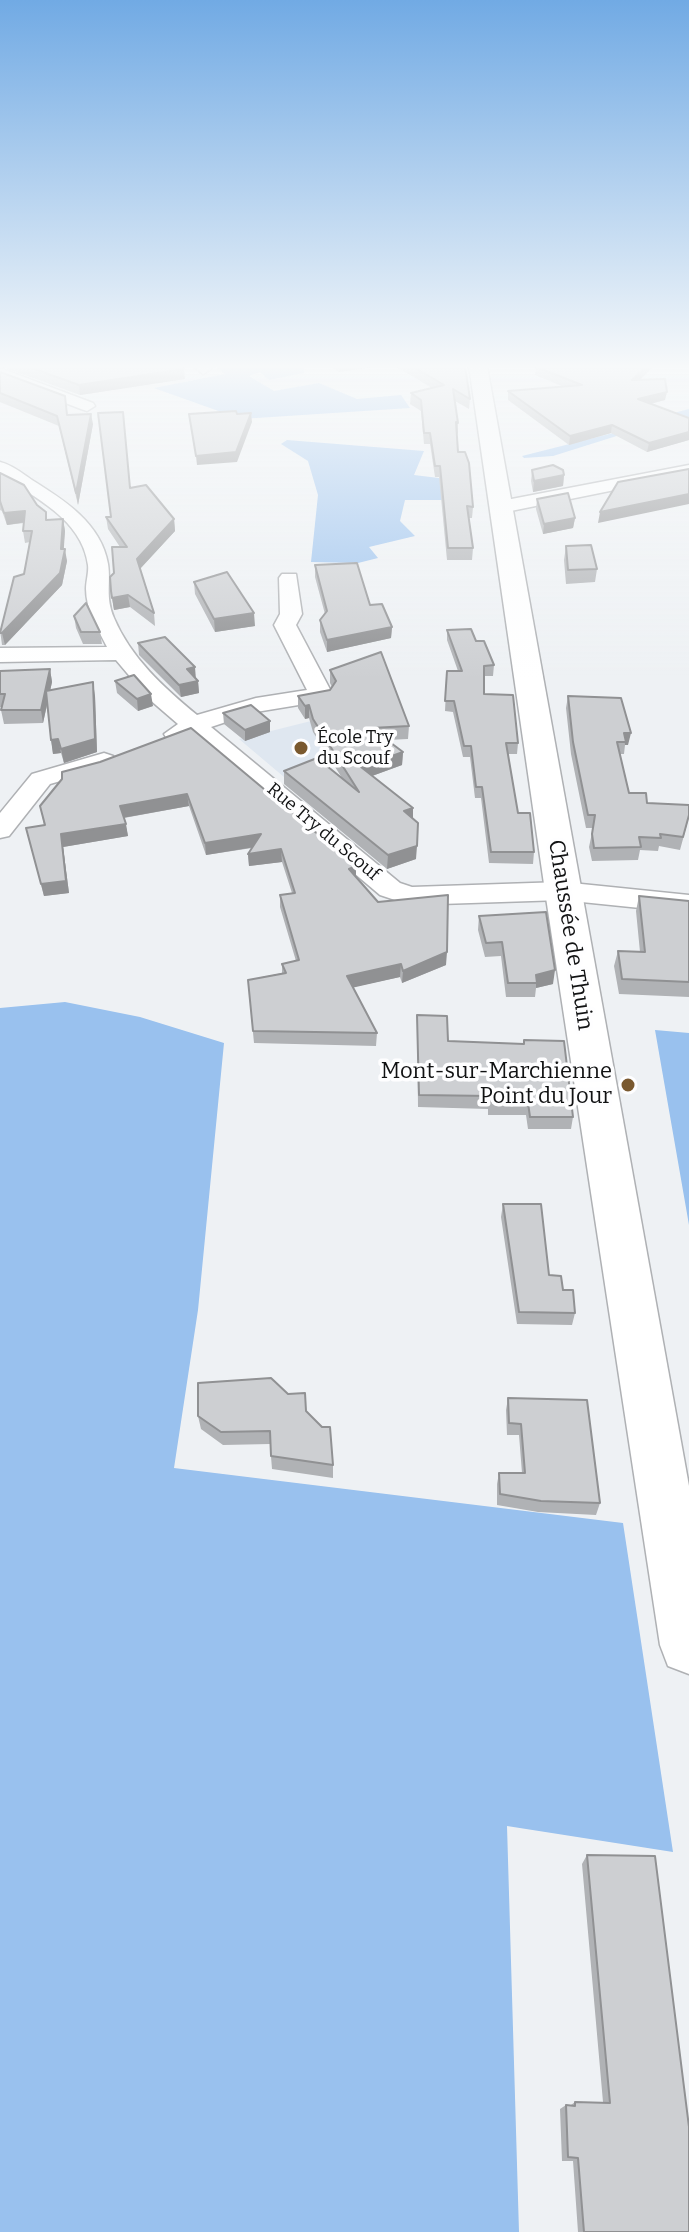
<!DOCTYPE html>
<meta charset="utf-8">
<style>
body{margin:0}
canvas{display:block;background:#eef1f4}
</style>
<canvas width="689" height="2232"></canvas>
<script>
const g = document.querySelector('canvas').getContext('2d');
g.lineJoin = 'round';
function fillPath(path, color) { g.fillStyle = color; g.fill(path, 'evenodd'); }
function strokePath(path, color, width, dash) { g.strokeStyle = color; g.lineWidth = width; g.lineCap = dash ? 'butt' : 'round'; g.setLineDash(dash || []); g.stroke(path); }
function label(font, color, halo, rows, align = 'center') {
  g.font = font + ' Bitter,serif'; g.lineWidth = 7; g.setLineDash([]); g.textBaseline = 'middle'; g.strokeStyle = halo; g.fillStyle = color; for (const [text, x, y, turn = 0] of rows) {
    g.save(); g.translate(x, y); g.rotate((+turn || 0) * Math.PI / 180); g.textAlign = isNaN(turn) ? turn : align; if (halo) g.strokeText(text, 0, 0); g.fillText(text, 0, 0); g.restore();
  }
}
const built = new Path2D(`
 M311,721L354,757L321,760L284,777L239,739Z`);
const green = new Path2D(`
 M215,366H304V373L269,380L260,372L249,376L274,391L319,383L357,399L401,395L410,408L241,419L154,388L225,374Z
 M689,409V417H677L553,456L524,458L522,456L617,432L651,419Z
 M287,440L424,451L414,475L455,480L456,500H405L400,521L415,536L369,547L378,558L358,563L311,562L318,495L308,461L281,444Z
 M65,1002L140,1017L224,1043L198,1310L174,1468L623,1523L673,1852L507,1826L519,2232H0V1008Z
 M655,1030L689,1033V1225Z`);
const minor = new Path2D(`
 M193,366H209L211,369L203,374Z
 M0,368L93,403L95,406L87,411L81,409L0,378Z
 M0,462C12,465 22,473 32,480C64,500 101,523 108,564C111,583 105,597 114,618C131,658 164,688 197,715L256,698L307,690L274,625L280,614L279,578L282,574H296L302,614L296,625L333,695L329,700L256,712L211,727L400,883L412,887L562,882L689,895V913L562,900L410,905L380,895L192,736L176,741L167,739L164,734L178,724L149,699L116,660L0,662V648L107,647C98,629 86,610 86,589C86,581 89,572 88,565C82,519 34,497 0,475Z
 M689,465V475L501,513L492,507L501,501Z
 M104,753L113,756L117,761L113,766L50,784L9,836L0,838V813L32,774Z`);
const major = new Path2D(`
 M469,366H487L689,1486V1674L668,1666L660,1645L545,891Z`);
const wall = new Path2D(`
 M0,366H180L185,379L80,395Z
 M330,366H377L339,372Z
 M395,366H465L470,399L469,409L455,401L458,423V434L457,433L458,452L473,507L472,518H468L473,548L472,560H447L439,477H435L430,444H424L421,411L410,404L411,393L432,388Z
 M654,366L640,380L665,400L651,404L689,418V440L647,452L611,433L569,445L508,400V391L564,387L535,375L536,367Z
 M0,372L67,415L93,424L78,505L59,426L0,402Z
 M532,470L564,475L563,486L533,492L531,481Z
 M0,473L48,520L63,519L65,531L63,549L67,561L62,585L5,645H2L0,630L24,574L30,542L25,543L23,531L24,523L7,525L2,511L0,510Z
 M130,488L174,519L175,531L140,569L154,613L155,626L130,607L114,610L111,591L120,547L108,529L106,517H111Z
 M537,499L575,518L573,528L543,534L536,509Z
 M566,546L597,569L595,582L566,584L564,560Z
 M315,565L370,605L392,627L391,638L327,652L320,632V620L325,614L315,577Z
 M194,582L255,626L215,632L195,594Z
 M74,616L100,632L102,644H83L76,628Z
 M447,630L476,641L494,665L493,676H484V694L518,743L517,754H508L518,813L534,852L533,864L489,863L481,798H475L470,757H463L453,712L445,711L447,671H458L447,640Z
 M138,643L196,678L198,681L199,693L181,697L139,655Z
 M50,669L52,682L50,691L95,696L97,752L64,763L61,753L53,754L47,705L43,723L4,724L1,710L2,707H0V671Z
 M330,670L409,726L408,739L387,740L403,752L402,765L372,776L413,819L416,859L387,869L284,784V771L342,778L313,732L309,718L305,719L298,708V696L330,690L332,687L330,683Z
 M115,681L153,706L138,711L117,693Z
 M568,696L621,698L628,745H625L624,754H620L629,793L647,803L689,817L680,850L659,846L658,851L640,850L638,860L592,861L589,847L593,828H586L571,754L566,708Z
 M223,713L270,721V732L245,741L224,724Z
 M191,728L356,866V877L378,902L446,965L402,983L400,977L353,987L377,1033L376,1046L254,1043L248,980L282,973V964L296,961L280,907V895L292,893L282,862L249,866L248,854L252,848L206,855L189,806L124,818L128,836L63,847L69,893L44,896L29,840L44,825L40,806L100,762Z
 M639,896L689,901V997L619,994L614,966L618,951L640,952L636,911Z
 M479,916L553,984L536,988L535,997H506L501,956L485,957L478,930Z
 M417,1015L448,1041L523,1044L524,1040L573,1117L571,1129H528L526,1115H488V1109L418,1107Z
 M503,1204L575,1313L572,1325L517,1324L501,1217Z
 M508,1398L600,1503L596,1515L538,1512L497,1505V1484L499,1473H522L519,1435H507L506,1410Z
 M306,1411L333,1465V1478L272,1469L270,1444L223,1445L201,1429L198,1416Z
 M587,1855L689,2127V2232H578L573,2161H562L560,2109L566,2105H571L575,2102H603L582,1864Z`);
const shadedWall = new Path2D(`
 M339,366H377L339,372Z
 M647,366H654L631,388L632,380Z
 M184,369L185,379L80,395L79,385Z
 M667,392L665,400L636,407L638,399Z
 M251,413L252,422L237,462L197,465L196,456Z
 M91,414L93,424L78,505L76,493Z
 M612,425L611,433L569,445L570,436Z
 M689,432V440L647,452L649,443Z
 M564,475L563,486L533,492L534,481Z
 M689,494V504L598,523L600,512Z
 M25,511L27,522L7,525L4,513Z
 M575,518L573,528L543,534L544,524Z
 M63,519L65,531L63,561L61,549Z
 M174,519L175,531L138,571L137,559Z
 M65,549L67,561L62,585L5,645L2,633Z
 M128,595L130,607L114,610L112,598Z
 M254,613L255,626L215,632L214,619Z
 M392,627L391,638L327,652V640Z
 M195,667L196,680L187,669Z
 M50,669L52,682L43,723L41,710Z
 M198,681L199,693L181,697L179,685Z
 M93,682L95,696L97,752L64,763L61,749Z
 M151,694L153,706L138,711L137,699Z
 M309,705V718L305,719V706Z
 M270,721V732L245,741V730Z
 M624,733H631L628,745H625Z
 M58,739L61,753L53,754L51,740Z
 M403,752L402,765L361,780V767Z
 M187,794L189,806L122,818L120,806Z
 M413,808V821L404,811Z
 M126,824L128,836L63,847L69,893L44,896L41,884L61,834Z
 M261,834V846L206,855L205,843Z
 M417,846L416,859L387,869L388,855Z
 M281,849L282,862L249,866L248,854Z
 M356,866V879L349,869Z
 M447,952L446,965L402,983L403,971Z
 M401,964L400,977L347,989V976Z
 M555,970L553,984L536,988V975Z`);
const building = new Path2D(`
 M26,366H180L184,369L79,385Z
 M412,366H465L470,399L453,389L458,423L456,422L458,452H465L469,463L473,507L467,506L473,548H448L440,466H435L430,433H424L421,400L411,393L444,385Z
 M543,366H647L632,380L665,379L667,392L638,399L689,418V432L649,443L612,425L570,436L508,391L582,385L536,367Z
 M0,372L65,396L67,415L91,414L76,493L57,416L0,393Z
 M236,411L237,414L251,413L236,452L196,456L189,414Z
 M123,412L130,488L146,485L174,519L137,559L154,613L128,595L112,598L111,591L110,577L114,573L112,547H127L106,517H111L98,413Z
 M553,465L563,470L564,475L534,481L532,470Z
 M689,469V494L600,512L618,482Z
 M0,473L24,485L37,505L46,512V520L63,519L61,549H65L60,573L2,633H0L14,577L24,574L32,531H23L25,511L4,513L0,501Z
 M568,493L575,518L544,524L537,499Z
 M591,545L597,569L568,570L566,546Z
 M357,563L370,605L382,604L392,627L327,640L320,620L327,611L315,565Z
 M227,572L254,613L214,619L194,582Z
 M86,603L100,632H81L74,616Z
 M471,629L476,641H484L494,665L484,666V694L513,695L518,743H506L518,813H530L534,852H491L482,787H476L471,746H464L454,701H445L447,671H462L447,630Z
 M165,637L195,667L187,669L198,681L179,685L138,643Z
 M381,652L409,726L371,728L403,752L361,767L413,808L404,811L418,823L417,846L388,855L284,771L317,758L359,792L313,719L309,705L305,706L298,696L330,690L336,681L330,670Z
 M50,669L41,710H1L5,694H0V671Z
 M134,675L151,694L137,699L115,681Z
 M93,682L95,739L61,749L58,739L51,740L46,691Z
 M568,696L621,698L631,733H624L626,742H617L629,793H646L647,803L689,805V815L683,837L660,834L661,838L639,837L641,847L594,848L592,834L595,815H588L573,742Z
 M251,705L270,721L245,730L223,713Z
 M191,728L356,866L349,869L378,902L448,895L447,952L403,971L401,964L347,976L377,1033L253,1031L248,980L286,973L282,964L299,960L280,895L295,893L281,849L248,854L261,834L205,843L187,794L120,806L126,824L61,834L66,881L41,884L26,828L45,825L40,806L62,779V772L100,762Z
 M639,896L689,901V982L622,979L618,951L645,952Z
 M546,912L555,970L536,975L537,983H508L502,942L486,943L479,916Z
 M417,1015L447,1016L448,1041L524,1044V1040L564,1041L573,1117H530L528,1103L489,1102L490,1096L419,1095Z
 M503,1204H541L549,1275L561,1276L563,1290H573L575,1313L519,1312Z
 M271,1378L288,1394L305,1393L306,1411L322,1427H330L333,1465L271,1456L270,1431L221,1432L198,1416V1383Z
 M508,1398L587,1400L600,1503L541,1501L500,1494L499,1473H525L521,1424L509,1423Z
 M587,1855L655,1856L689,2127V2232H584L578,2158L568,2157L566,2105L575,2106V2102L610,2103Z`);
const markers = [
 [301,748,8,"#7a592f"],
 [628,1085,8,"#7a592f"]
];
const farPoinames = [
 ["École Try",317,738],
 ["du Scouf",317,759]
];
const farStreetnames = [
 ["Rue Try du Scouf",323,832,40]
];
const streetNames = [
 ["Chaussée de Thuin",570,935,81]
];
const poiNames = [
 ["Mont-sur-Marchienne",612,1072],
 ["Point du Jour",612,1097]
];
fillPath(built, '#dfe7f0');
fillPath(green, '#99c1ee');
strokePath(minor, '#afb1b4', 3);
strokePath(major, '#afb1b4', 3);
fillPath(minor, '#fff');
fillPath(major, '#fff');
fillPath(wall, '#b0b2b5');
fillPath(shadedWall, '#909193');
fillPath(building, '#cdcfd2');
strokePath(building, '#909193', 2);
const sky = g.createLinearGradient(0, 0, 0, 679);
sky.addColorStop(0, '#71aae4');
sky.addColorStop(0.54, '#f7f9fa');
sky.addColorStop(1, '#f7f9fa00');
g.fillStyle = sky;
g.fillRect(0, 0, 689, 679);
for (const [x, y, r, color] of markers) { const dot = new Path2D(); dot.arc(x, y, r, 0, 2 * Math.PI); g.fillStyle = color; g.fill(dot); strokePath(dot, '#fefeff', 3); }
label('18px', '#111213', '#fefeff', farPoinames, 'left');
label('18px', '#111213', '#fefeff', farStreetnames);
label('22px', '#111213', '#fefeff', streetNames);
label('22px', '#111213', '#fefeff', poiNames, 'right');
</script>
